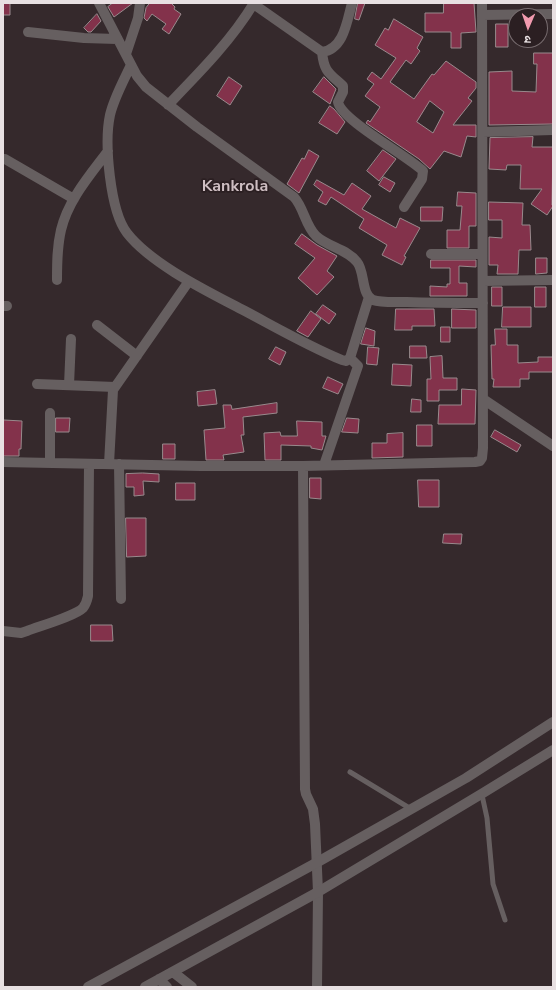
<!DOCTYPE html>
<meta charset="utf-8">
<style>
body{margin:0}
#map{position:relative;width:556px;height:990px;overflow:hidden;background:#35292c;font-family:"Nunito Sans","Noto Sans Devanagari",sans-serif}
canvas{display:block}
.frame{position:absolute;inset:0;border:4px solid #e8e0e2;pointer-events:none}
.north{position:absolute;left:508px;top:8px;width:40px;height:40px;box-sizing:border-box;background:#2b1f22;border:1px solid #776c6f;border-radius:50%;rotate:182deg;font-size:11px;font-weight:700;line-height:16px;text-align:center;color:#e8e0e2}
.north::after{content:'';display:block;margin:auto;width:14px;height:18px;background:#f29aaf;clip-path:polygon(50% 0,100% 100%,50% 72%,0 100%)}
</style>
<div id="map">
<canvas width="556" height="990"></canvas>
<div class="frame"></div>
<div class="north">उ</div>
</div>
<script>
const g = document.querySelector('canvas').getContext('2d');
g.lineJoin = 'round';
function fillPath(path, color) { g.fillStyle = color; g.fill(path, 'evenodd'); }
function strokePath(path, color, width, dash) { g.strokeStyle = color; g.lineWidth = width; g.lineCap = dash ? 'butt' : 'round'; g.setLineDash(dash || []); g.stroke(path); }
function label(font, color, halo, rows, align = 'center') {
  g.font = font + ' "Nunito Sans",sans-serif'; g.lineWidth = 3.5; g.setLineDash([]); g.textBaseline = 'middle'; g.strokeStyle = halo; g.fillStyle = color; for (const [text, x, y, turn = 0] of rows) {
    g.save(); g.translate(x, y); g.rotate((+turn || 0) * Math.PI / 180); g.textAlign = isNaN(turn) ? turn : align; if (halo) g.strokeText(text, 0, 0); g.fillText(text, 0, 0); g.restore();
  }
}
const building = new Path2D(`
 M3,3H10V15H3Z
 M113,3H133L114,17L108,7Z
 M150,3H171L175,7L174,9L181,14L169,34L162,29L166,24L152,14L147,21L144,18L146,8Z
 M358,3H365L359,20L355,19Z
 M444,3H474L476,32L461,33V48H451V32H425V13H443Z
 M97,14L101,21L91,32H88L84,28Z
 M394,19L423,37L417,48L420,51L411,64L406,60L390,82L414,99L432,74L434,75L446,61L476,82V88L468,98L472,101L453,125H476V137L467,136L461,157L444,151L430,169L419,159L366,123L368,120L370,122L380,107L365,96L374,84L367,79L372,72L381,79L396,58L375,45L385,28L388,30ZM430,101L444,112L433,133L417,122Z
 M496,24H508V47H496Z
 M534,53H553V124L489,125V72L512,71V91L536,92L537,64H534Z
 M229,77L242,86L230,105L217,96Z
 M324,77L336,89L330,104L313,92Z
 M330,106L334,109L345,122L337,134L319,123Z
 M533,137L532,147H553L552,205L553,206L547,215L531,204L542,189H520L521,165H507L506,170L489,169L490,138Z
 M309,150L319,156L299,193L287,184L302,158L304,159Z
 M383,150L396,159L379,181L367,171Z
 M384,177L395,183L390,192L379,185Z
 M317,180L344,195L352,183L371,196L362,209L396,228L400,218L420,228L404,256L406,257L402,265L382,255L387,245L359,228L364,219L331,197L326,205L318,201L323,192L314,185Z
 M458,192L476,193V226H469V248H447V230H460L462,206H457Z
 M489,202L523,203L522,225H530L531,250H519L518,274H497L498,265H489V237L502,238V220H489Z
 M421,207H443L442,221H421Z
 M302,234L317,245L337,256L327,271L334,277L317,295L298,278L315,258L295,244Z
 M536,258H547V273L536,274Z
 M431,260H476V267L459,266V283H467V296H430V286L447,287V284H450V268H431Z
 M492,287H502V306H492Z
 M535,287H546V307H535Z
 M323,305L336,314L329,324L316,314Z
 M503,307H531V327H502Z
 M396,309H434L435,326H412V330H395Z
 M452,309L476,310V328H452Z
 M311,311L321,319L308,337L297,331Z
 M441,327H450V342H441Z
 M366,328L375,331L374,346L361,344Z
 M495,329H507V345H518V363L538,362V357H553V372H529V379H520V387H493L494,379H492L491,345H495Z
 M410,346H426L427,358H410Z
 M276,347L286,352L280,365L269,359Z
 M368,347L379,348L377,365L367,364Z
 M442,356L443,378H457V390H439V401H427V379H431L430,357Z
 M393,364L412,365L411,386L392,385Z
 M328,377L343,384L338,394L323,388Z
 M462,389L476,390L475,424H438L439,405H461Z
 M215,390L217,404L198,406L197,392Z
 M412,399L421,400V412H411Z
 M277,403V413L243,417L244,435H241L244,452L223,455L224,460H206L204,430L225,428L223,405H231L232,409Z
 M56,418H70L69,432H56Z
 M347,418L359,419L358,433L342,432Z
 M4,420L22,421L21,449H19V456H3Z
 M297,421L322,422V436H326L322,450L311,448V446L281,445V460H265L264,433L280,432L281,436H297Z
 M417,425H432V446H417Z
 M495,430L521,445L517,452L491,437Z
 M403,433V457L372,458V443H387V434Z
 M163,444H175V459H163Z
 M143,473L159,474V482L143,481L144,495L134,496V487H126V474Z
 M310,478H321V499L310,498Z
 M418,480H439V507H419Z
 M176,483H195V500H176Z
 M126,518H146V556L127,557Z
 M444,534H462L461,544L443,543Z
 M91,625H112L113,641H91Z`);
const service = new Path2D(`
 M350,772L411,809
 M482,795L487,818L493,884L505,920`);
const minor = new Path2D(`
 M99,3L137,76L146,87L197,127L294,197C304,208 305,225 316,236C328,247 347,249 357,262C365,271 361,295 373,300C381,303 398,302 407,302C432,303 457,303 483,303
 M252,3L322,52C344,49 347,21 352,3
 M482,15L553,14
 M28,32L84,38L117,39
 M322,52C324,72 329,73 343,86V92L338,102C341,120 408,156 423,171L422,179L404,207
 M126,54L138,18L140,3
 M131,65C123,82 114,98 110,115C104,143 110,211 127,233C152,265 209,292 245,311C277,328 308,346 342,360L346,361L350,358L369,297
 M168,105C199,73 231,41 254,3
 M483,132L553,130
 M3,159H5L74,199
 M431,254H482
 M57,280C57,263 57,247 61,230C68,200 90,175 108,151
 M483,281L552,280
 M3,306H7
 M97,325L137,356
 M37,384L115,387
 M69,385L71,339
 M483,399L553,446
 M50,413V463
 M3,462L201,466H303L475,462L480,461L482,458L483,448L482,3
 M109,464L113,390L189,281
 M119,464L121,599
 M324,465L358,366L350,358
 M303,466L305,789L306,794L313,809L315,824L318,892L317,987
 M3,631L21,633L27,631C40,626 75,616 83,608C86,604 87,601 88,596L89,464`);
const tertiary = new Path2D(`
 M173,972L192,987
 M159,979L167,987
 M88,987L316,863L466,778L553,722
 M145,987L318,892L483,793L553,750`);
const quarterNames = [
 ["Kankrola",235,187]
];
fillPath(building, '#83324b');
strokePath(building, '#998a8d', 1);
strokePath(service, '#665f60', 5);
strokePath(minor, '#665f60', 10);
strokePath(tertiary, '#665f60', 10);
label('bold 16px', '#cebec2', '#2b1f22', quarterNames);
</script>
